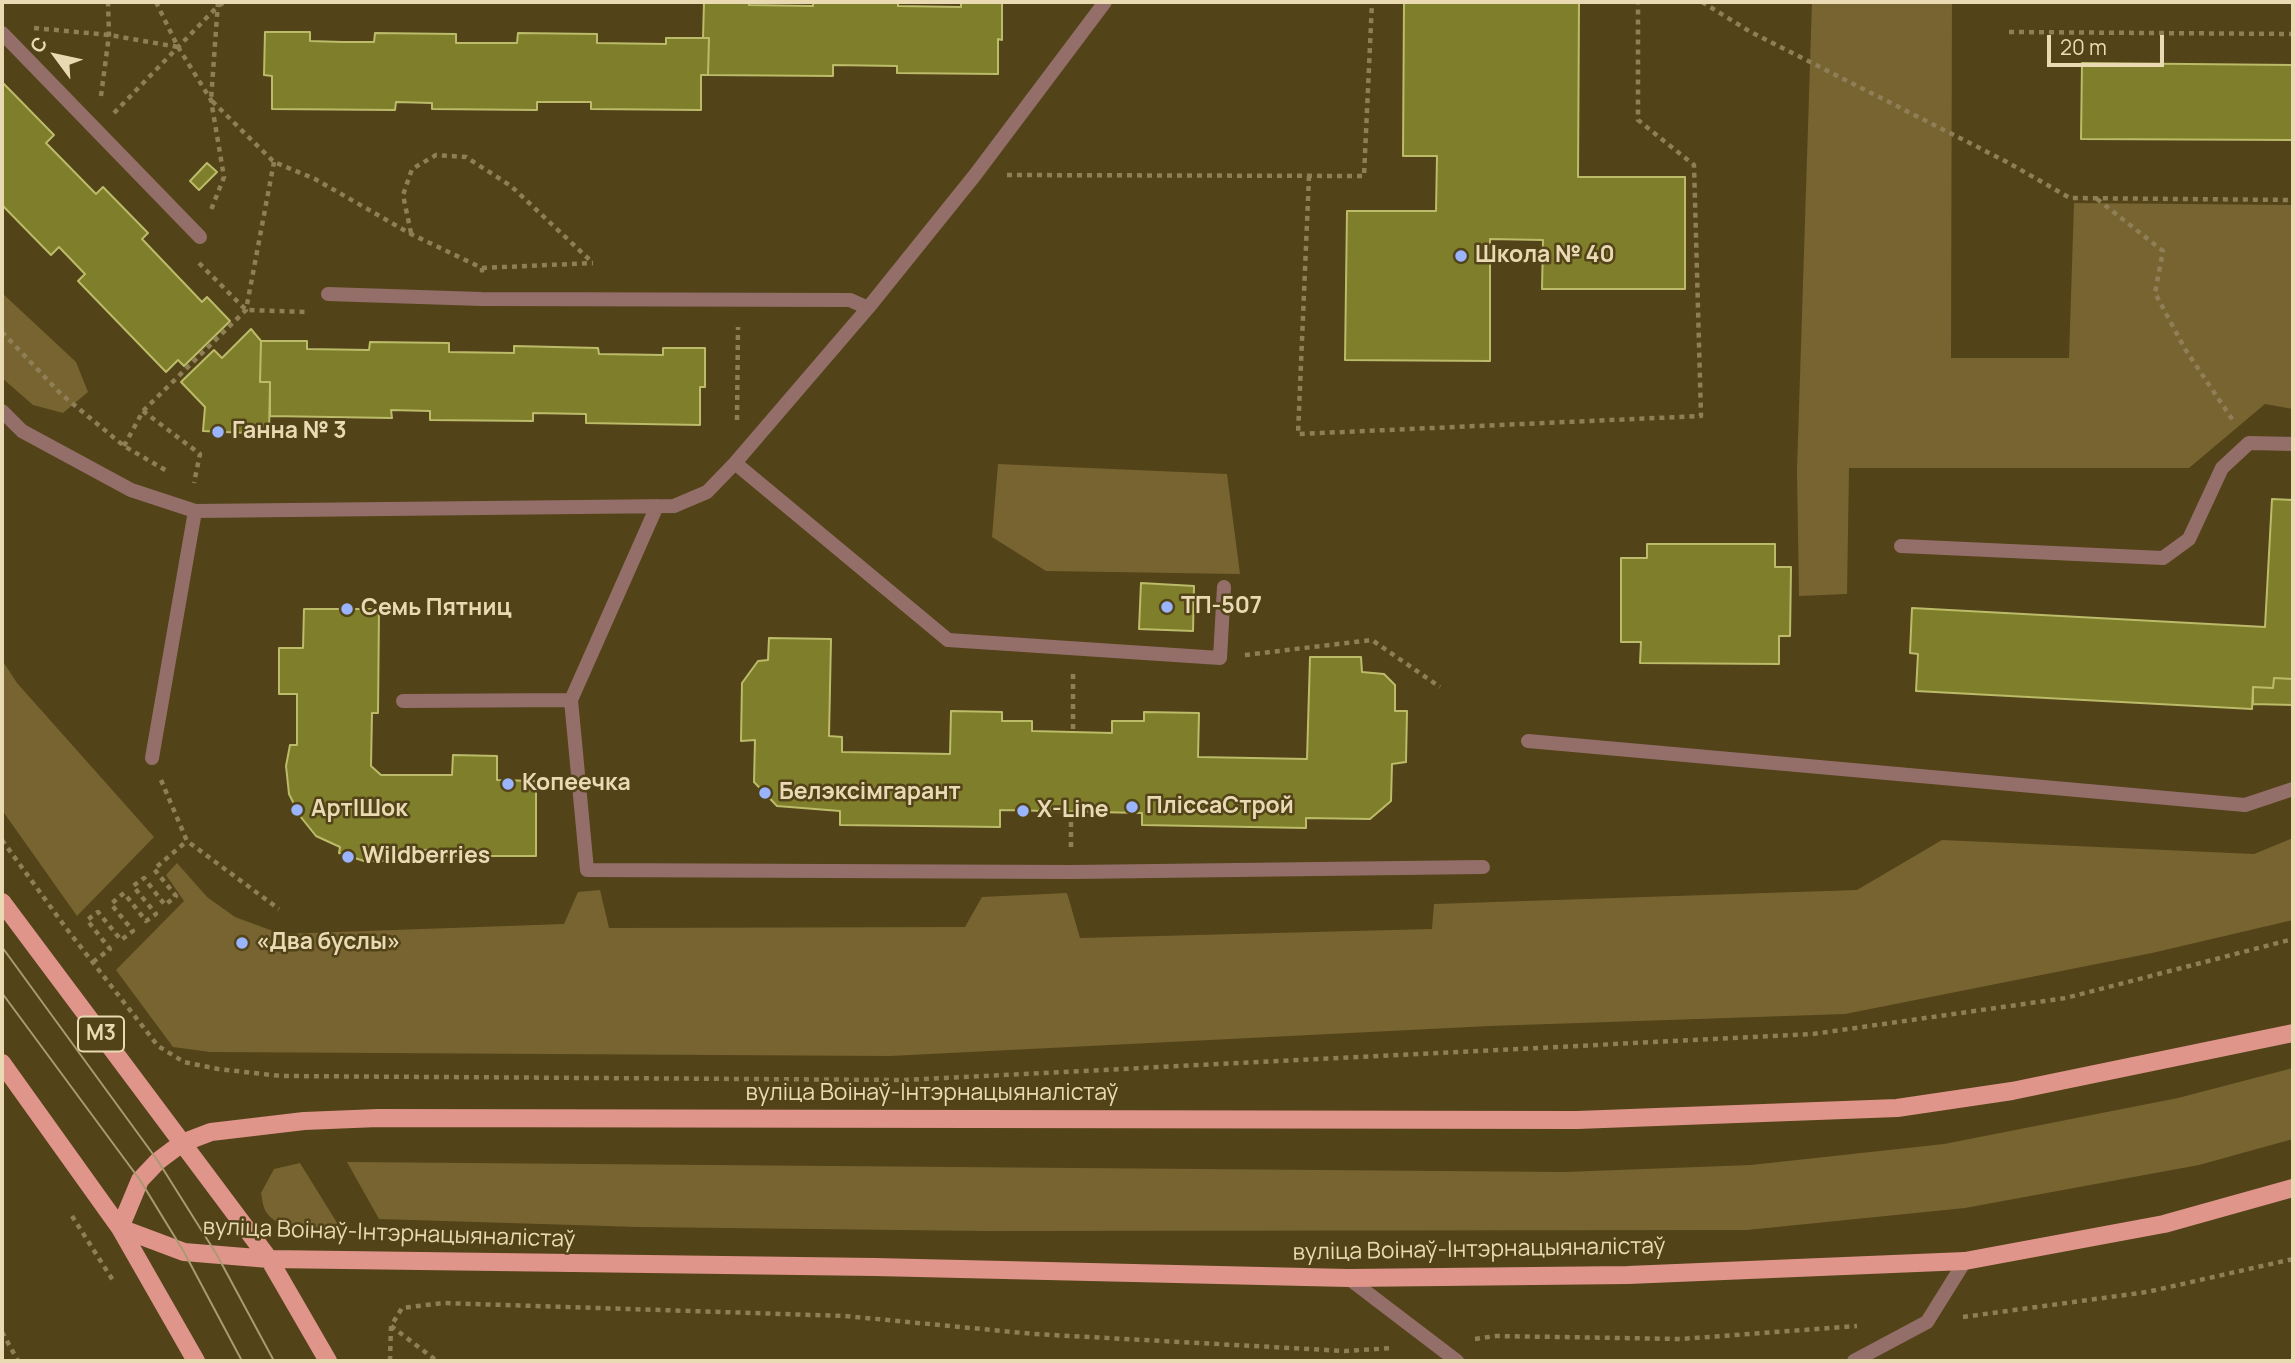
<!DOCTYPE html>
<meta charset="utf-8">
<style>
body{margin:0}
#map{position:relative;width:2295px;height:1363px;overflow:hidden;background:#534319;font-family:Manrope,sans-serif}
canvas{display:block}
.frame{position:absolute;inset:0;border:4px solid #e9dab4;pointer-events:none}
.north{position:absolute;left:21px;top:21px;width:70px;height:70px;-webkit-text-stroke:5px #534319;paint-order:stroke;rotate:303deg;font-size:19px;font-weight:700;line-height:28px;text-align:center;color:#e9dab4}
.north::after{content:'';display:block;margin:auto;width:24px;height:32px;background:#e9dab4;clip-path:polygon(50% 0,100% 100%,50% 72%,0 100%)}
.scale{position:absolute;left:2047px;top:35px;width:117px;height:32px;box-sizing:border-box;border:4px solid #e9dab4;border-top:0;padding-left:9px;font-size:21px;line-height:24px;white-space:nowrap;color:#e9dab4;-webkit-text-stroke:5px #534319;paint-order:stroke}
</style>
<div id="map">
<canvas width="2295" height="1363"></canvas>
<div class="frame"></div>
<div class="north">С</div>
<div class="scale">20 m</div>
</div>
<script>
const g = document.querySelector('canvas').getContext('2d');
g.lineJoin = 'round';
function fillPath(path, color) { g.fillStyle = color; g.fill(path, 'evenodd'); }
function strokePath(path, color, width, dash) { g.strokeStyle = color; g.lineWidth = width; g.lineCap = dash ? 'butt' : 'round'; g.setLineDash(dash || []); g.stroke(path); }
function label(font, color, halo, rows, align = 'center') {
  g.font = font + ' Manrope,sans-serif'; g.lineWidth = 5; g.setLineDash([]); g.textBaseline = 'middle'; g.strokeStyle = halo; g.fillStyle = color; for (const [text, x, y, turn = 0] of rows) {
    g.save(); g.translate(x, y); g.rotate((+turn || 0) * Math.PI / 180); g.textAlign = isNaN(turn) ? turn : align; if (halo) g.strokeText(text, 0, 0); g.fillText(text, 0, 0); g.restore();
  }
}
const green = new Path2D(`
 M1812,2H1952L1951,358H2069L2074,203L2293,205V409L2265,404L2189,468H1849L1847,594L1799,596L1797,470Z
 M2,293L76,362L88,392L63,413L33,405L2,378Z
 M998,464L1227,474L1240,574L1046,571L992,537Z
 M2,660L17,683L154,837L77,916L2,810Z
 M2293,838V920L2152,953L1845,1014L1490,1026L890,1056L210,1052L173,1047L116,970L184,901L166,875L177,863L207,897L235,917L281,934L564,924L578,892L600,890L609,928L965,927L982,897L1067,893L1080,938L1432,929L1434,904L1857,890L1942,840L2254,854Z
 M2293,1068V1139L2199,1165L1965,1208L1747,1230L987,1231L639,1227L379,1219L347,1162L1564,1172L1751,1165L1944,1144L2178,1098Z
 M300,1163L339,1226C317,1227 278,1234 265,1210C263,1206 262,1198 261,1193L274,1169Z`);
const building = new Path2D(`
 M704,2H750L749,5L813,6V2H898V6L961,7V2H1002V40L998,39V74L897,73V66L833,65V76L708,75L709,38H703Z
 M1404,2H1579L1578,177H1685V289H1542L1543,240L1490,239V361L1345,360L1347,211H1436L1437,156H1403Z
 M265,32H310V41L342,42H374L375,33L456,34V43H517L518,33L597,34V43L666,44V38H709L708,75H701V110L591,109V102H537V110L432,109V103L396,102L395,110L272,109V76L264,75Z
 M2082,63L2293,65V140L2081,139Z
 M2,82L54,135L46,143L96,194L103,187L148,233L142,239L202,302L207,297L230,321L184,366L178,360L166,372L78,281L85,274L59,247L51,255L2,205Z
 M207,163L217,172L199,190L190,181Z
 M251,329L261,341L260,382H270L269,434L203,431L205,407L181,382L214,350L222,358Z
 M261,341H307V349L369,350L370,342L449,343V352L514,353V346L598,348L599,354L663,355V348H705V387H700V425L586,423V414L533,413V421L430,420V411L391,410L392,418L270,416V382H260Z
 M2272,499L2293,500V679L2274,678L2273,688L2253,687L2252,709L1916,691L1918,654L1910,653L1912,608L2265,627Z
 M1647,544H1775V567H1791L1790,636H1779V664L1640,663L1641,642H1621V558H1647Z
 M1141,583L1194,586L1193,631L1139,629Z
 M304,609H379L378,713H372L371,766L381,775H452L453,755L497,756V780L536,781V856H433V850H399V857L388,861H364L339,853L340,847L316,836L300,816L289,794L286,766L290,745H297V694H279V648H303Z
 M769,638L831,639L829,736L842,737V752L950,754L951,711L1002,712V721H1032V731L1112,733V721H1144V712L1199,713L1198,757L1307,759L1310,657H1361L1362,672L1384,674L1395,685V711H1407L1406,762L1392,764L1391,801L1370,819L1306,818V828L1142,825V813L1000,810V827L840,825V811L777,806L754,782L755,740L741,741L742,683L758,661L768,660Z
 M2274,678L2293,679V705L2253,704V687L2273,688Z`);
const path = new Path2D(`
 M156,2L178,47L211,100L224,177L211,210
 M218,2L211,100L274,162L315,179L411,234L482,268V274
 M1702,2L1749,31L2007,162L2070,198L2293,200
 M34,28L109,35L178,47
 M2009,32L2293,34
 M101,96L109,35L108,2
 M114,113L218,6L225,2
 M1007,175L1364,176L1372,2
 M1309,176L1298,434L1701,416L1694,165L1638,120V2
 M2097,199L2163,251L2155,293L2185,349L2234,422
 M411,233L403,195L412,169L436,155L466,157L511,186L593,263
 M199,263L246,310L307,312
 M482,268L593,263
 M2,332L61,394L124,446L167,471
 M143,411L200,454L194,483
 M737,420L738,327
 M124,446L143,411L246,310L274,162
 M1245,655L1372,640L1440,687
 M1073,674V732
 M161,780L187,841L279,909
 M1071,812V847
 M2,840L66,928L158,1046L184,1062L218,1069L281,1076L904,1080L1813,1034L2066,998L2293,939
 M93,962L110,949L87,920L98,912L121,940L133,931L111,904L124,893L146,921L156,914L133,886L144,878L165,905L176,896L154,869L187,841
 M72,1216L114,1282
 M1963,1317L2147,1292L2293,1259
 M391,1326L437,1361
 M2,1332L18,1361
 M1475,1339L1496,1336L1681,1339L1857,1326
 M390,1361L391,1326L402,1308L443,1303L845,1316L1034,1334L1345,1351L1393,1348`);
const lane = new Path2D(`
 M2,33L200,237
 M328,294L481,299L850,300L868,308
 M2,411L22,431L131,490L195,511L674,506L707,492L735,463L868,308L975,175L1105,2
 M735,463L948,640L1220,658L1224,587
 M657,506L571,700L587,870L1072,872L1483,867
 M1901,546L2163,558L2189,539L2222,468L2249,443L2293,444
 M403,701L571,700
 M1528,741L2245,805L2293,789
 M152,758L195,511
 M1348,1278L1457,1361
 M1854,1361L1927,1322L1965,1261`);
const primary = new Path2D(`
 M2,902L269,1259L328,1361
 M2,1063L120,1228L196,1361
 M120,1228L140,1180L158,1161L182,1143L211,1132L304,1121L378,1118L1577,1120L1897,1108L2012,1091L2293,1033
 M120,1228L184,1252L269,1259L875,1267L1348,1278L1628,1275L1965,1261L2164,1224L2293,1188`);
const tram = new Path2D(`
 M2,947L158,1161L217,1255L274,1361
 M2,993L140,1180L184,1252L242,1361`);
const markers = [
 [1461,256,7,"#9ab5fd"],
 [218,432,7,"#9ab5fd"],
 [1167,607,7,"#9ab5fd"],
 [347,609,7,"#9ab5fd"],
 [508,784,7,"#9ab5fd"],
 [765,793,7,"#9ab5fd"],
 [1132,807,7,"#9ab5fd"],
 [297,810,7,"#9ab5fd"],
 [1023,811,7,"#9ab5fd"],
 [348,857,7,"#9ab5fd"],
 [242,943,7,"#9ab5fd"]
];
const shields = [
 [101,1034,46]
];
const shieldNames = [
 ["М3",101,1034]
];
const poiNames = [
 ["Школа № 40",1475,256],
 ["Ганна № 3",232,432],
 ["ТП-507",1181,607],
 ["Семь Пятниц",361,609],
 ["Копеечка",522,784],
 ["Белэксімгарант",779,793],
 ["ПліссаСтрой",1146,807],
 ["АртIШок",311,810],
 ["X-Line",1037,811],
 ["Wildberries",362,857],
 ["«Два буслы»",256,943]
];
const streetNames = [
 ["вуліца Воінаў-Інтэрнацыяналістаў",932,1094],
 ["вуліца Воінаў-Інтэрнацыяналістаў",389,1234,2],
 ["вуліца Воінаў-Інтэрнацыяналістаў",1479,1250,-1]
];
fillPath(green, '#786431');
fillPath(building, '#7f7e2b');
strokePath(building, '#bbbb69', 2);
strokePath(path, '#8f7f57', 4.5, [5, 5]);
strokePath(lane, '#946f69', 14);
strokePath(primary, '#e0958b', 18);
strokePath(tram, '#a99a72', 2);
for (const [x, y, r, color] of markers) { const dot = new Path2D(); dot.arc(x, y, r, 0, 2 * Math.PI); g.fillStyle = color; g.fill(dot); strokePath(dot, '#534319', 2.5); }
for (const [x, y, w] of shields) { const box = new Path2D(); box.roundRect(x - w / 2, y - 17.5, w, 35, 5); g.fillStyle = '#534319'; g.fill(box); strokePath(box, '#e9dab4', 2); }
label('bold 21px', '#e9dab4', null, shieldNames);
label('bold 23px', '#e9dab4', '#534319', poiNames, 'left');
label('23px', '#e9dab4', '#534319', streetNames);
</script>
